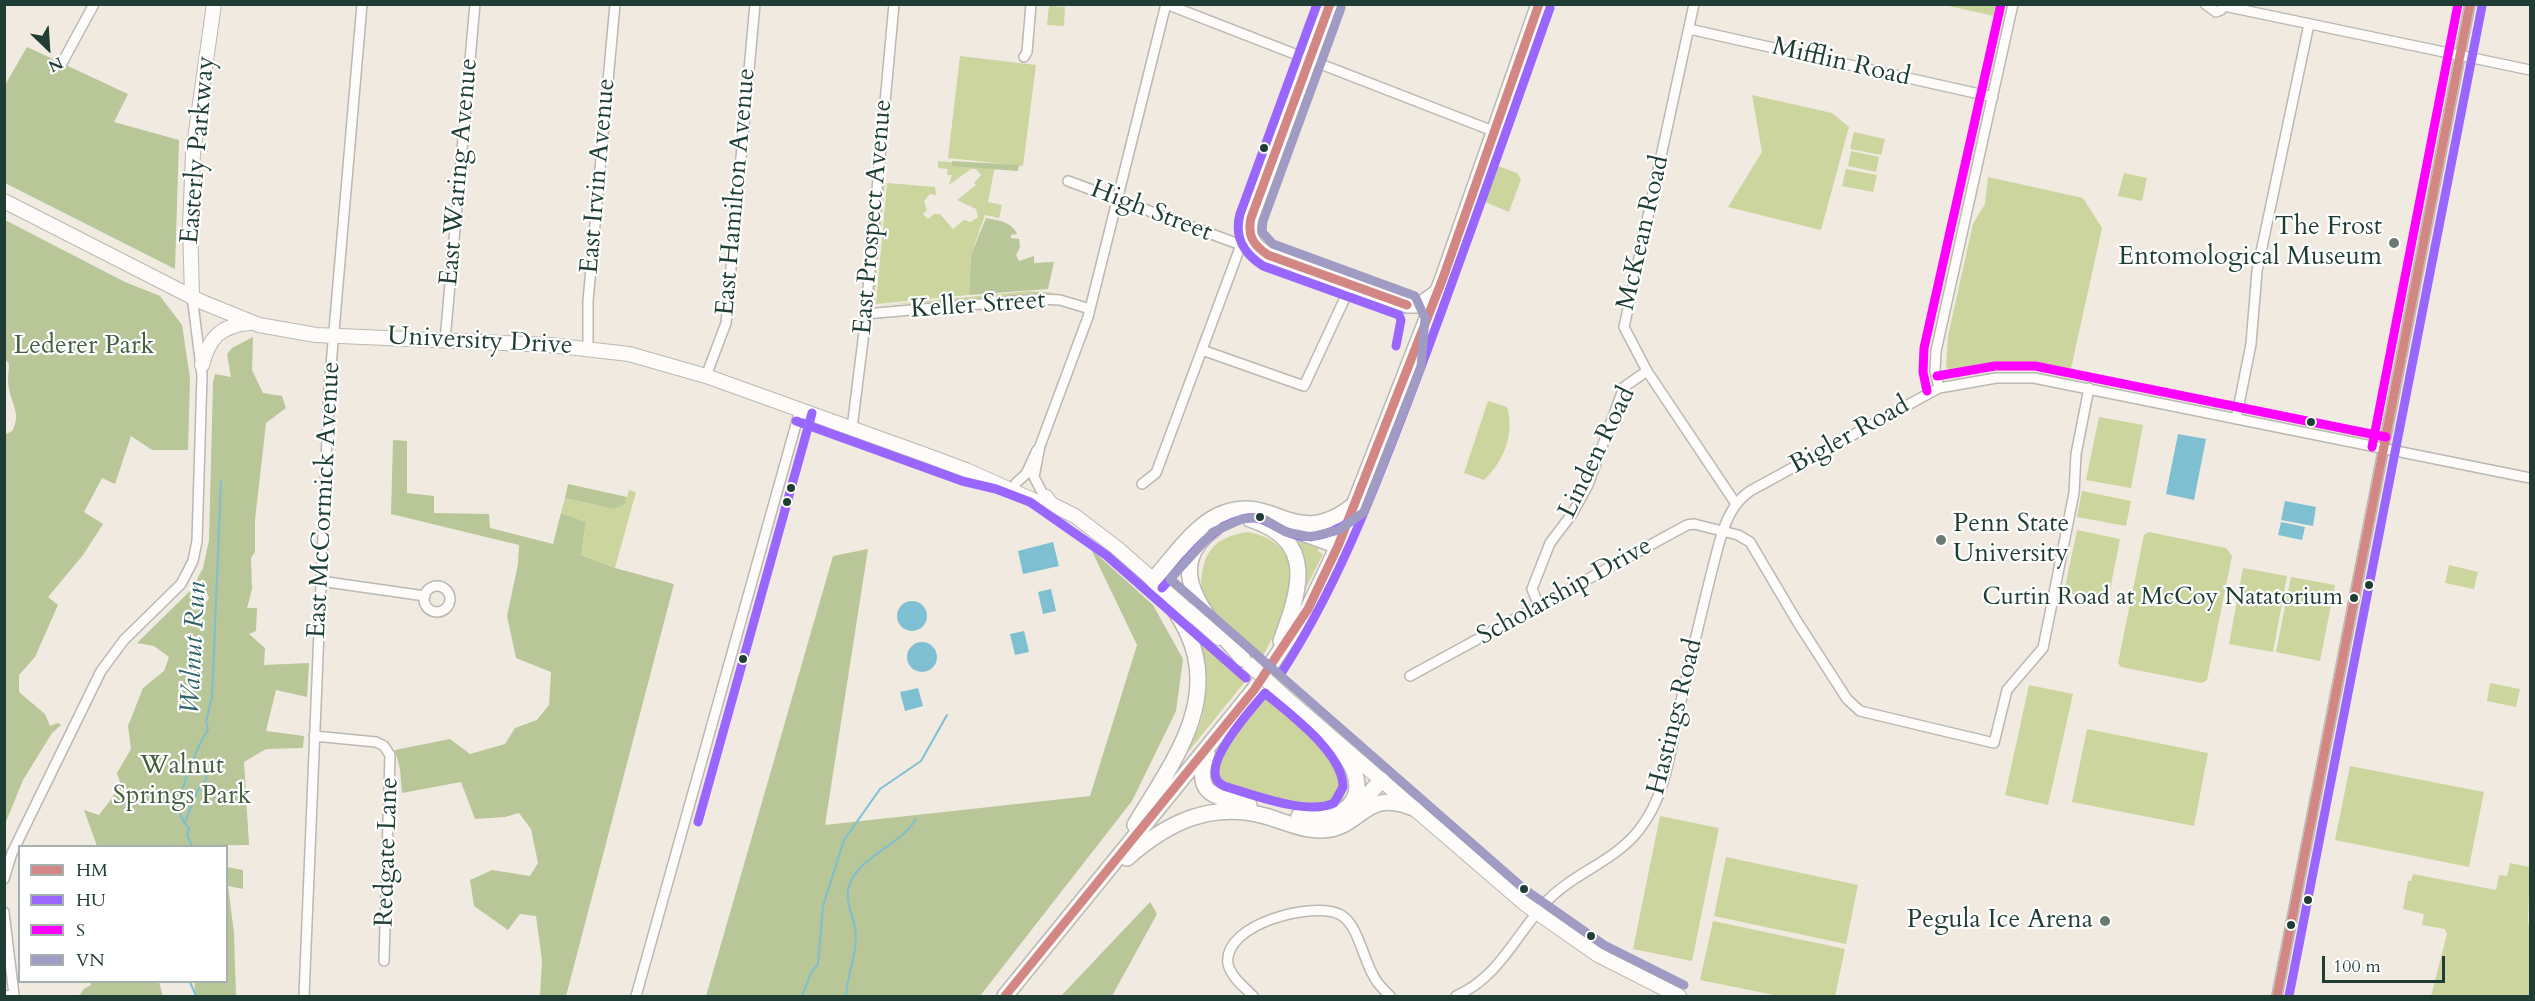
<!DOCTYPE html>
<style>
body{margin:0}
#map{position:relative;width:2535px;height:1001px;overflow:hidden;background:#f1eae1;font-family:Cardo,serif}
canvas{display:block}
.frame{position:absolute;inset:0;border:6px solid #1f3d34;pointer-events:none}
.legend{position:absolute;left:18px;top:845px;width:210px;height:138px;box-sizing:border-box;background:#fff;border:2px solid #a5b1ae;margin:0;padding:8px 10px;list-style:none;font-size:18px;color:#1f3d34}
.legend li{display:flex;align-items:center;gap:12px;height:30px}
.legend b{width:30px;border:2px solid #a5b1ae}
.north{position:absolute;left:18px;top:18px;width:60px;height:60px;-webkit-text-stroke:4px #fff;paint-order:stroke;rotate:155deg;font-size:16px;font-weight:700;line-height:24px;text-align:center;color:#1f3d34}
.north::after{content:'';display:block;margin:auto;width:21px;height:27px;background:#1f3d34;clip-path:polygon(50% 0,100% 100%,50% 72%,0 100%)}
.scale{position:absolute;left:2322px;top:956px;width:123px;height:27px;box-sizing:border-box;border:3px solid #1f3d34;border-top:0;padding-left:8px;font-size:18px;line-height:21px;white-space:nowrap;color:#1f3d34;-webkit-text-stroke:4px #fff;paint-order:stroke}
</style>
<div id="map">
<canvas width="2535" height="1001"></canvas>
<div class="frame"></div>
<ul class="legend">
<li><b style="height:8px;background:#d28785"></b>HM</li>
<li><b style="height:8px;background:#96f"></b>HU</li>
<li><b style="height:8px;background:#f0f"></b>S</li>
<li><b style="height:8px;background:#a09bc2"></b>VN</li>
</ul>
<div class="north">N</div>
<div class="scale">100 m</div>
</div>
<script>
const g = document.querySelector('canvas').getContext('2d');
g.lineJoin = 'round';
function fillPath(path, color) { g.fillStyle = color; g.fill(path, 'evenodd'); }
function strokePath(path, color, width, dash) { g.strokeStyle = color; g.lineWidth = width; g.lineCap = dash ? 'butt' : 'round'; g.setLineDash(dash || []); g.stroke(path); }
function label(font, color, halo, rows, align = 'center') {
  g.font = font + ' Cardo,serif'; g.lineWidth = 4.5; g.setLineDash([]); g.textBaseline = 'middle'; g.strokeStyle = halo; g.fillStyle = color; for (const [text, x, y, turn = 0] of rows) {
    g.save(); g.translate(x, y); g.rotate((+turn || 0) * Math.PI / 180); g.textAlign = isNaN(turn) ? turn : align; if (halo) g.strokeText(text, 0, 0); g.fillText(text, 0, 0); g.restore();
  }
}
const green = new Path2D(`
 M1944,5H2002L1999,17Z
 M1049,6L1065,7L1064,26L1047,25Z
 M960,56L1036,65L1023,166L948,158Z
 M1752,95L1832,113L1849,127L1821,230L1728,207L1762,152Z
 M1854,132L1885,139L1881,155L1850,149Z
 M1851,151L1879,157L1876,172L1848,166Z
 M938,161L995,166L988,202L1002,205L999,218L985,215L971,255L969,295L876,304L887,183L935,187L936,195L930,194L924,201L927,210L923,214L928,219L934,214H940L953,229L964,220L971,222L978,217L976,209L957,200L976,185L974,183L981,175L976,169H971L949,185L952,175H947L948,169L938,168Z
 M1498,166L1517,173L1521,179L1509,212L1485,202Z
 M1846,169L1877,175L1873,192L1842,186Z
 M2124,173L2147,178L2142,201L2118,196Z
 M1988,177L2083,198L2102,228L2070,373L2013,366L1953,373L1946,367L1948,336L1973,224L1985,204Z
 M883,183H885L874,304L872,301Z
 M1030,291L1058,293L875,306H876Z
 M1488,401L1507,407C1515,434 1504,461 1484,480L1464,473Z
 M2099,417L2143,425L2131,488L2086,480Z
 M629,490L636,492L615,568L581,555L586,522L561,513L565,498L614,509L625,504Z
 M2082,491L2131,501L2126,526L2077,517Z
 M2077,530L2120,539L2108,600L2064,592Z
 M1248,532C1321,547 1284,617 1261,660C1228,636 1189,607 1205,561C1212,541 1229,535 1248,532Z
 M1285,532L1319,543L1318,551L1323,554L1296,608L1301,590Z
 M2149,532L2226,548L2232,556L2207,680L2202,683L2121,667L2118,663L2144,535Z
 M2449,565L2478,572L2474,589L2445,583Z
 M2243,568L2287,576L2273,652L2229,644Z
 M2291,577L2335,585L2320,661L2276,652Z
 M1192,629L1248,678L1171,773C1179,760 1189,747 1196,733C1212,701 1204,661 1192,629Z
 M2490,683L2520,689L2516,707L2487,701Z
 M2029,685L2073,694L2048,805L2005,795Z
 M1267,695L1342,767C1349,783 1349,794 1337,807L1321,813L1227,791L1216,787L1210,781V766Z
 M2087,729L2208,753L2194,826L2072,802Z
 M2350,766L2484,792L2469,867L2335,840Z
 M1660,816L1719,828L1692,961L1633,949Z
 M1726,857L1858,885L1846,944L1714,916Z
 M2510,863L2530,867L2528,921L2530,929V996H2431L2447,934L2445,929L2422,925L2424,914L2403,909L2408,881H2411L2413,874L2496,890L2499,875L2507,876Z
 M1713,921L1845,949L1835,996H1779L1700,980Z`);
const forest = new Path2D(`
 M27,47L128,94L114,122L179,140L175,269L5,183V85Z
 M952,161L1019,165L1018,171L952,166Z
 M986,218C998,220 1012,222 1017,234L1011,235V238L1019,239L1020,247L1016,255L1019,261L1034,256V263L1054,262L1048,289L969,295L971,255Z
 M5,220L125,282L160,296L182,325L190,378L188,450H152L131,436L115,484L102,478L84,512L103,524L83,555L48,597L58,605L35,657L19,675V692L45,714L50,726L58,723L61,725L52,733L23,780L5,824L4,435L12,431C22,414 11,404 9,388C7,381 9,371 9,364L5,359Z
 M253,337L252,370L263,393L282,396L286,408L266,423L255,520V552L251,558L252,589L247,608H257L256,631L249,634L265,648L264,665L309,663L307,697L276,690L266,731L304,736L303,748L266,749L244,762L249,845L97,846L84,810L99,815L112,798L120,782L117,773L131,749L128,726L143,688L164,671L169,657L154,646L137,643L190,591L195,610L202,609L209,598L206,591L196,601L193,587L203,568L209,540L213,382L215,374L231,377L227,354L232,348Z
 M393,440L407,441V493L434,496V513L489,514L490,528L553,544L561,513L586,522L581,555L615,568L674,584L566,996H540L542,960L536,916L520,914L508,930L474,906L470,880L492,870L530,876L538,863L531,829L519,813L505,817L475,819L461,782L402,793L400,769L395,750L450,739L470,754L505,744L515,728L537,720L549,705L551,672L516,658L507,616L518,564L519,545L391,514Z
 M568,484L627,497L625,504L614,509L565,498Z
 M868,549L825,825L1090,796L1137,645L1091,549L1153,605L1183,659L1176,711L1132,801L980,996H706L833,556Z
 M227,867L243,870V889L228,886L234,933L236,996H194L195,982H226Z
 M1150,902L1157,914L1112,996H1061Z
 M90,982H159L163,996H79L84,989L91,985Z`);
const water = new Path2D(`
 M2178,434L2206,439L2194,500L2166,494Z
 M2285,501L2316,507L2313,526L2281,520Z
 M2281,522L2305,527L2302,540L2278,535Z
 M1053,542L1059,566L1023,574L1018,551Z
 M1051,589L1056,611L1043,614L1038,592Z
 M897 616a15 15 0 1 1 30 0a15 15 0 1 1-30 0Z
 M1024,631L1029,652L1015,655L1010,634Z
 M907 657a15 15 0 1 1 30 0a15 15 0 1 1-30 0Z
 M918,688L923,706L905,711L900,692Z`);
const stream = new Path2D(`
 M182,803L190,795
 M185,822L198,790L206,780L207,771L214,768
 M192,846L187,835L189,828C186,825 182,820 181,816C176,793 197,748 208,729L206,722L212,697L221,481
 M190,982L196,996
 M802,996L811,973L818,964L823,906L844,840L880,789L921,761L947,715
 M846,996C847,974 859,950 855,928C852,911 842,896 852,879C867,853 901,844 916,819`);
const street = new Path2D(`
 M1166,4L1493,131
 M1694,4L1624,327L1647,371L1736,504
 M2205,4L2216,12L2221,10L2224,4
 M2224,6L2530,70
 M1689,29L1993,97
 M1024,57L1027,52L1031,4
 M62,63L94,4
 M1068,181L1260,252
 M865,314L1039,299L1060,300L1090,309
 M445,340L475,4
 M588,347V301L615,4
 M1202,350L1304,386L1351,285
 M706,376L726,323L755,4
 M1939,388L1935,371L1936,351L2013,4
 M2236,419L2251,344L2257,271L2309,24
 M852,428L864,332L894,4
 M1016,483L1026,474L1037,450
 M1142,484L1156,473L1248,226
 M1044,496L1034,477L1040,446L1088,317L1166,4
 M320,581L425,596
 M424 599a13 13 0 1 1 26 0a13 13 0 1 1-26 0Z
 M1539,606L1532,589L1550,543L1572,514L1588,485L1624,387L1647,371
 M1410,676L1687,525L1694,524L1738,535L1750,542L1798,623L1847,699L1860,711L1994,743L2007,690L2043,648L2074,493L2076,454L2089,388
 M314,736L376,742L384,746L390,755L384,961
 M4,879L12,853L101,671L124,640L181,584L193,561L197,541L202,375L192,296
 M4,912L14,995L4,996
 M304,996L329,389L362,4
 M636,996L800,410
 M1253,996C1244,987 1231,977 1228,964C1222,924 1315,900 1341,915C1358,925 1363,958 1373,975C1377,984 1384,990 1390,996
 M1456,996C1499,977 1515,936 1546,902C1573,873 1614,862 1639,830C1667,795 1671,746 1680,705C1693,650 1705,595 1720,540C1726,520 1733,503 1750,491L1939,388L1996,378H2034L2530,478
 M2277,996L2470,4`);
const secondary = new Path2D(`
 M4,201L202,302L259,325L316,335L550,345L629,354L706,376L923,454L966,470L1044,505L1051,504
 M192,296L190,226L193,153L214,4
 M202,365C209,338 220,326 249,323
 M1046,497L1051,504L1075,516L1117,548L1219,638
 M1285,697L1525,904L1598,955L1679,996`);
const primary = new Path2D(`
 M1330,4L1251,218C1246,236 1253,246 1268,255L1407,305H1420L1436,293
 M1250,519C1317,541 1300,589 1281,641
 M1289,528L1338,546
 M1214,529C1157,570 1213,624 1243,659
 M1207,754C1192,795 1216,797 1249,805
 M1354,809L1382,780
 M1299,816C1329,822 1368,810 1354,771C1348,756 1336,745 1326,733
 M1135,825C1169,767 1220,704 1188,634C1179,614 1166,597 1153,580C1173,558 1193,527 1219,515C1274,490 1294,554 1355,504
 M1127,858C1167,823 1210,801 1265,816C1283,821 1304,831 1323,830C1363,828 1364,786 1416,809
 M1005,996L1254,690L1308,609L1338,546L1443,278L1539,4`);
const secondaryBridge = new Path2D(`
 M1250,665L1285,697`);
const bus1 = new Path2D(`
 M1330,4L1251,218C1247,235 1253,245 1268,255L1407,305
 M1005,996L1254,690L1308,609L1338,546L1443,278L1539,4
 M2277,996L2470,4`);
const bus2 = new Path2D(`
 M1317,4L1240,214C1234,237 1243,253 1263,266L1399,315L1401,320L1396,346
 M796,421L962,481L996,489L1030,502L1106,555L1246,678
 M1162,588C1185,563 1207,528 1242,519C1260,514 1269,524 1285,531C1313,545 1339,530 1362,514
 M1280,675C1335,591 1371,498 1407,404C1457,273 1503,140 1550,8
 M1265,693C1289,714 1343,752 1343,787L1334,803C1308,816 1251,794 1224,786C1222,784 1218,783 1217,780C1205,760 1252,708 1265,693Z
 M698,822L812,413
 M2289,996L2482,6`);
const bus3 = new Path2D(`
 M1937,376L1995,366H2035L2386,437
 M1927,391L1923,372L1924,348L2001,4
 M2372,447L2458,4`);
const bus4 = new Path2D(`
 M1341,8L1263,221L1262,232L1273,244L1415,296L1425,318L1421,367L1364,512L1339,530L1311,537L1286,532L1260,517L1242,519L1213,532L1170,579L1524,889L1604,945L1684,985`);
const markers = [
 [1264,148,5,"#1f3d34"],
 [2394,243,6,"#687a71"],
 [2311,422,5,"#1f3d34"],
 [791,488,5,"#1f3d34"],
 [787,502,5,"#1f3d34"],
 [1260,517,5,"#1f3d34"],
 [1941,540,6,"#687a71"],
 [2369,585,5,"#1f3d34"],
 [2354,598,5,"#1f3d34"],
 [743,659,5,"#1f3d34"],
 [1524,889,5,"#1f3d34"],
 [2308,900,5,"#1f3d34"],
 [2105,921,6,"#687a71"],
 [2291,925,5,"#1f3d34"],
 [1591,936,5,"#1f3d34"]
];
const busNames = [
 ["Curtin Road at McCoy Natatorium",2343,598]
];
const streetNames = [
 ["Mifflin Road",1841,63,13],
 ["Easterly Parkway",199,150,-85],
 ["East Waring Avenue",460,172,-85],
 ["East Irvin Avenue",599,176,-85],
 ["East Hamilton Avenue",737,192,-85],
 ["High Street",1151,212,21],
 ["East Prospect Avenue",874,217,-85],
 ["McKean Road",1644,233,-77],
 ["Keller Street",978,306,-4],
 ["University Drive",480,342,3],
 ["Bigler Road",1850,436,-29],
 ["Linden Road",1598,453,-64],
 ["East McCormick Avenue",325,500,-87],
 ["Scholarship Drive",1565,592,-29],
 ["Hastings Road",1676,717,-76],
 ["Redgate Lane",388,852,-88]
];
const poiNames = [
 ["The Frost",2382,228],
 ["Entomological Museum",2382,258],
 ["Penn State",1953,525,"left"],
 ["University",1953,555,"left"],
 ["Pegula Ice Arena",2093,921]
];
const parkNames = [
 ["Lederer Park",84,347],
 ["Walnut",182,767],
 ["Springs Park",182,797]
];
const waterNames = [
 ["Walnut Run",195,648,-87]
];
fillPath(green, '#ccd59e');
fillPath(forest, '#b8c698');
fillPath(water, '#7ebfd2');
strokePath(stream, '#7ebfd2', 2);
strokePath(street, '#bab8b2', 12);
strokePath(secondary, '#bab8b2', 16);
strokePath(primary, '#bab8b2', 18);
strokePath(street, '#fdfcfa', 9);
strokePath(secondary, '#fdfcfa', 14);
strokePath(primary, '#fdfcfa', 15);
strokePath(secondaryBridge, '#bab8b2', 16, []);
strokePath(secondaryBridge, '#fdfcfa', 14);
strokePath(bus1, '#d28785', 9);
strokePath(bus2, '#96f', 9);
strokePath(bus3, '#f0f', 9);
strokePath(bus4, '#a09bc2', 9);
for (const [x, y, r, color] of markers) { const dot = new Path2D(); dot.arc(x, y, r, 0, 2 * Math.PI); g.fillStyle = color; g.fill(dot); strokePath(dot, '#fff', 2); }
label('24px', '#1f3d34', '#fff', busNames, 'right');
label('26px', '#1f3d34', '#fff', streetNames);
label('26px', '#1f3d34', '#fff', poiNames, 'right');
label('26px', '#435e41', '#fff', parkNames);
label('italic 27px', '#2f6469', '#fff', waterNames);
</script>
